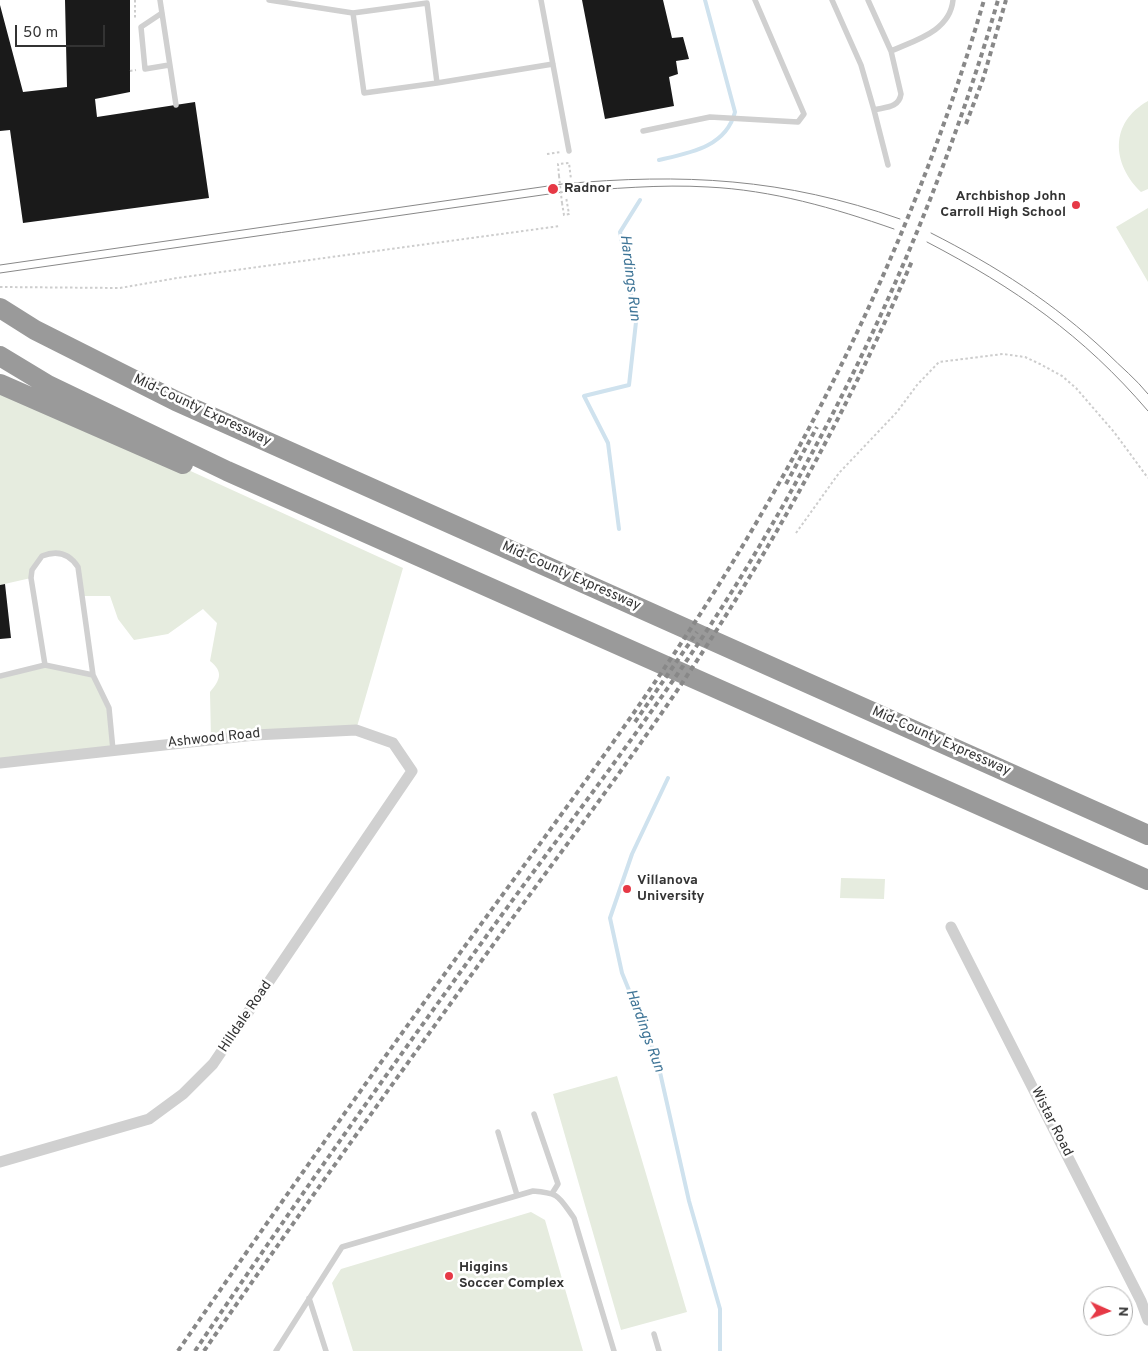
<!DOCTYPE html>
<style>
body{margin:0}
#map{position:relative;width:1148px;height:1351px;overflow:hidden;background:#fff;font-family:Overpass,sans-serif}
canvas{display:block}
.north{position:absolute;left:1083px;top:1286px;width:50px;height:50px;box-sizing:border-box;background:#fff;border:1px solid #adadad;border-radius:50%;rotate:92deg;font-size:14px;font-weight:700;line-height:20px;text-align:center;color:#333}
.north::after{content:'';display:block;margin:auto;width:18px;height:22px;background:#e63946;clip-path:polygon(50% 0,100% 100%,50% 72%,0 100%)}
.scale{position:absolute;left:15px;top:25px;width:90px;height:22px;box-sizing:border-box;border:2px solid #333;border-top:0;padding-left:6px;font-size:15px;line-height:18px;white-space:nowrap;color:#333;-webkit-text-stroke:4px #fff;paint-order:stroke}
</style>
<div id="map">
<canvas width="1148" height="1351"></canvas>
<div class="north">N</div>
<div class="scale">50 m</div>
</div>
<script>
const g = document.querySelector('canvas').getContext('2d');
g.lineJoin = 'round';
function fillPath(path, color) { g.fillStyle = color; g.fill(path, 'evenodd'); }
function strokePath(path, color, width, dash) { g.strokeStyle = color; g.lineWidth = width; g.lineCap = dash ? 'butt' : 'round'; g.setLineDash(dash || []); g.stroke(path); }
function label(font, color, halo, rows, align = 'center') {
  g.font = font + ' Overpass,sans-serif'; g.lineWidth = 5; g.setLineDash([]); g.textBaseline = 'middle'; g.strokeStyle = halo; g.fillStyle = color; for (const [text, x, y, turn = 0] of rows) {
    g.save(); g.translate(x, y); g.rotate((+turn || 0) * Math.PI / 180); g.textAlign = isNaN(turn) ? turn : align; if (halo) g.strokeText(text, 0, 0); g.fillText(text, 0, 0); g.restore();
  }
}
const green = new Path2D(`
 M1148,101V189L1141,192C1112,164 1109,123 1148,101Z
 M1148,208V282L1116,227Z
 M0,384L403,568L356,730L211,739L210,692C220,680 224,672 210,661L217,623L203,609L168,634L134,640L118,619L110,596H82L80,575L73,560L50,553L36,562L31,578L0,585Z
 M45,665L93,675L109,708L113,750L0,764V676Z
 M841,878L885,879L884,899L840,898Z
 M617,1076L687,1312L621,1330L553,1094Z
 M531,1212L545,1220L583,1351H353L332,1283L341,1269Z`);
const stream = new Path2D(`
 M659,160C690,153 726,147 735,112L705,0
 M619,529L608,443L584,396L629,385L636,322L620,232L640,200
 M668,778L632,854L610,918L622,973L657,1059L689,1201L720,1309V1351`);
const building = new Path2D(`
 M65,0H130V92L95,99L97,117L195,102L209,198L23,223L10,130L0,131V5L23,92L67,87Z
 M582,0H663L672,38L683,37L689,59L676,61L678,74L669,77L674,106L605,119Z
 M5,584L11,638L0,639V585Z`);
const path = new Path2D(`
 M135,0V20
 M130,71L136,70
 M547,154L561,152
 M559,176L558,164L569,163L571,179
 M562,203L564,215L569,214L566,197
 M0,287L120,288L177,278L560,226
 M796,533L839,473L897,412L917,385L939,362L1003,354L1025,357L1040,364L1062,376L1076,388L1114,432L1148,478`);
const service = new Path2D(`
 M160,0L176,105
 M269,0L353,13L427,3L437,83L364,93L353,13
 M541,0L569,151
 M832,0L861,65L874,110C885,107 899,108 901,94L891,51C916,40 950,31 953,0
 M868,0L891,51
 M162,13L141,27L145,69L169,65
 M437,83L553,64
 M874,110L888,165
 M643,131L710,117L798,122L804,114L755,0
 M45,665L31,578L32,570L42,556C57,550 69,553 78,567L93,675
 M0,676L45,665L93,675L109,708L113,750
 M534,1114L558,1184L553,1192
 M498,1132L517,1195
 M309,1298L326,1351
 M654,1334L659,1351
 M276,1351L342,1247L533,1191C560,1193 558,1196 574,1218L614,1351`);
const minor = new Path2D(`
 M0,763L255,735L356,730L393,743L412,771L213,1064L183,1094L149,1119L0,1162
 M951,927L1141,1301L1148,1320`);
const motorway = new Path2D(`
 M0,308L35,330L176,401L1148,835
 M0,356L48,385L227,471L1148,880
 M0,384L183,464`);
const tram = new Path2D(`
 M931,233C996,266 1054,303 1107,353C1121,367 1136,379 1148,394
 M927,242C1015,288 1083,335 1148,411
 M0,265L562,184C683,173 784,178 900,219
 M0,273L563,192C612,189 660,184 708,187C772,190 834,208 894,229`);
const rail = new Path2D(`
 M966,124L983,79L1006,0
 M786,484L817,427
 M635,722L697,632
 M178,1351C267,1222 357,1095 449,968C542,840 639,713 723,578C834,399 925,203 984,0
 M195,1351C300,1195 409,1042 520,890C594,790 670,691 736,585C848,403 939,206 998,0
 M204,1351C296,1218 390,1087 485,956C560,852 640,750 709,642C787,521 855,394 912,261`);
const pathBridge = new Path2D(`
 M559,176L562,203`);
const markers = [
 [553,189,6,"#e63946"],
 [1076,205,5,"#e63946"],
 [627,889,5,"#e63946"],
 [449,1276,5,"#e63946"]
];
const poiNames = [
 ["Radnor",564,189],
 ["Archbishop John",1066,197,"right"],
 ["Carroll High School",1066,213,"right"],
 ["Villanova",637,881],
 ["University",637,897],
 ["Higgins",459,1268],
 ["Soccer Complex",459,1284]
];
const streetNames = [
 ["Mid-County Expressway",202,411,25],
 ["Mid-County Expressway",571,577,24],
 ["Ashwood Road",214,739,-6],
 ["Mid-County Expressway",941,742,24],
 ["Hilldale Road",246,1017,-56],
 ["Wistar Road",1051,1122,63]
];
const waterNames = [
 ["Hardings Run",629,278,83],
 ["Hardings Run",644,1031,70]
];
fillPath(green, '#e6ecdf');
strokePath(stream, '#cfe2ee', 4);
fillPath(building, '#1a1a1a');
strokePath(path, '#cdcdcd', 2, [2.5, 2.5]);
strokePath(service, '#d0d0d0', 5.5);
strokePath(minor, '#d0d0d0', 11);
strokePath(motorway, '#9a9a9a', 20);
strokePath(tram, '#888', 1);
strokePath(rail, '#888', 4, [5, 4]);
strokePath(pathBridge, '#cdcdcd', 2, [2.5, 2.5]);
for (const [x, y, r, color] of markers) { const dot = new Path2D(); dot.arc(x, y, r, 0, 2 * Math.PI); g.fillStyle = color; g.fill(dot); strokePath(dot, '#fff', 2); }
label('bold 14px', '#333', '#fff', poiNames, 'left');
label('14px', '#333', '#fff', streetNames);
label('italic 15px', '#3f7597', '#fff', waterNames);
</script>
